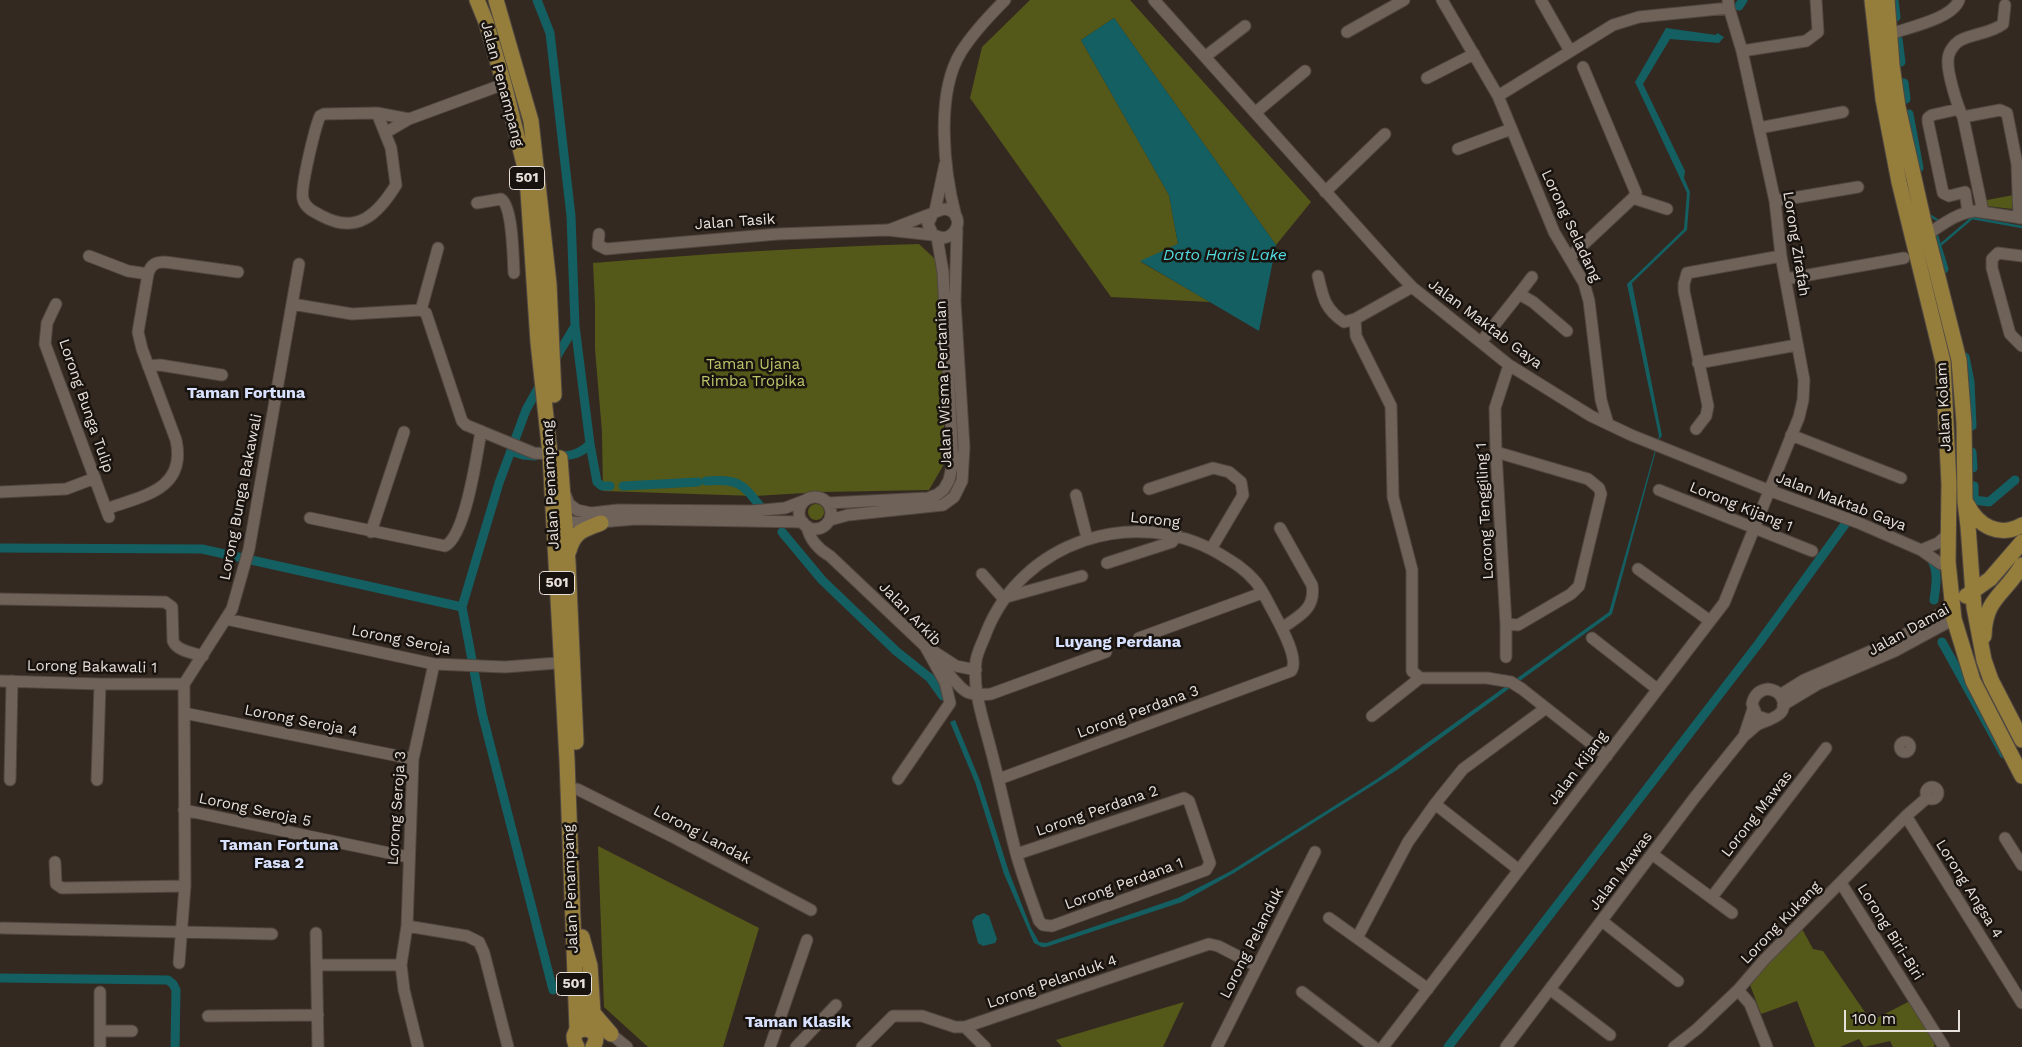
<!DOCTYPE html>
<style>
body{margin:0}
#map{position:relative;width:2022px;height:1047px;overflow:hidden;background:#342921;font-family:"Work Sans",sans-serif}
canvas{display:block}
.scale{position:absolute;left:1844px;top:1010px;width:116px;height:22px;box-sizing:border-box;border:2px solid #e8e0db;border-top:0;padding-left:6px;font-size:15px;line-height:18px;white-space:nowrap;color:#e8e0db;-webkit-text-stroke:4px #18130f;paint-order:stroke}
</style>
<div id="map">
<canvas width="2022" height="1047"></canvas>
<div class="scale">100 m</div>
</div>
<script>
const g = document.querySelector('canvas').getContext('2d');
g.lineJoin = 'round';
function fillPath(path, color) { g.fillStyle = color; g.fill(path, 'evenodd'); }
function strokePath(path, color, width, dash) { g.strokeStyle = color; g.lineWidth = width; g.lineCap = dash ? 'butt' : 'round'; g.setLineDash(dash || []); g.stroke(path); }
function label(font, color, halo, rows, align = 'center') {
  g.font = font + ' "Work Sans",sans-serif'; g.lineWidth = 5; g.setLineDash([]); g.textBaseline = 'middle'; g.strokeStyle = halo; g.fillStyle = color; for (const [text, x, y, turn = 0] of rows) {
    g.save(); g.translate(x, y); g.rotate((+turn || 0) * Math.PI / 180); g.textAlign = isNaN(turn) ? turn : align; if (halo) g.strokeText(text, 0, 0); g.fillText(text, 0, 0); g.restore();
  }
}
const green = new Path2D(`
 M1030,0H1130L1311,202L1276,245L1114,18L1081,40L1169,195L1178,244L1141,262L1210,302L1111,297L970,98L982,47Z
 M2014,195L2012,209L1987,206V200Z
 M919,244L936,260L944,349V464L929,490L821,492L755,496L603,491L602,432L595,349V304L593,263C702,254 810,247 919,244Z
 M808 512a8 8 0 1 1 16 0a8 8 0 1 1-16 0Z
 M598,846L759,928L723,1047H648L604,1007Z
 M1801,927L1813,949L1823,951L1871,1021L1910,1001L1935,1042L1934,1047H1893L1890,1041L1864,1047L1859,1039L1840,1047H1815L1797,1001L1761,1014L1749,982Z
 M1184,1002L1163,1047H1062L1056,1040Z`);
const water = new Path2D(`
 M1114,18L1276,245L1259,331L1140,261L1178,244L1169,195L1081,40Z
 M1666,28L1716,35L1717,33L1724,37L1719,43L1670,39L1643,84L1685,171L1684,178L1690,192L1687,230L1632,283L1662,436L1659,439L1612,614L1397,770L1234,873L1182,902L1046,947H1042L1034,943L1004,874L975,782L950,722L955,720L980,781L1009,872L1031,928L1039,942L1046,943L1178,898L1231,871L1377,779L1609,612L1659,436L1627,284L1684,229L1687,193L1635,82Z
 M984,913L989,916L997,939L995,943L983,946L978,943L972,921L976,916Z`);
const stream = new Path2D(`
 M1928,214L1940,222
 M1938,247L1972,218L2022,227`);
const canal = new Path2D(`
 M537,0L550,33L571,216L575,326L554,361
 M1894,0L1896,17
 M1739,6L1743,0
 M1898,39L1901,62
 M1904,83L1906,99
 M1909,114L1919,168
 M1934,237L1944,269
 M1965,357L1970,382L1972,426
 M541,383L526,410L499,483L462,607L482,713L553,990
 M590,444L597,482L602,486H610
 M511,451L523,455L535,456
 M1972,452L1973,468
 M557,456C572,456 580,454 590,444L575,326
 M706,481C741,478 743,485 764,511
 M623,486L698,482
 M1974,486V500L1989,502L2015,480
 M782,532L822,580L896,651L930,678L943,696
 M0,548L202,549L462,607
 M1930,558C1939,569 1936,586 1934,600
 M1942,642L2004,754
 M0,978L168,980L173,984L176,990L175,1047
 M1448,1047L1759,643L1846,523`);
const minor = new Path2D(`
 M1154,0L1395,269L1412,287L1509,365L1591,416L1631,435L1768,490L1859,523L1921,550L1941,564L1948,562
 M1442,0L1498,96L1554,232L1584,283L1589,301L1601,400L1608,424
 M1541,0L1570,51
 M1347,32L1404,0
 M1891,34C1909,27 1952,19 1959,0
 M1742,51L1806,41L1818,32L1816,0
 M1206,56L1245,26
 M1427,78L1474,54
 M1498,96L1613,25L1639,17L1729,8
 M1959,109L1932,115L1928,118V122L1943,193L1949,196L1965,192L1968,212
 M1256,112L1305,71
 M377,113L391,148L396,185C378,214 357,235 322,216C314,212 305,208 303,199C300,188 315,128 320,116L324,114L377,113L409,119
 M1963,117L2000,110L2007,113L2017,164L2019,218
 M1759,128L1843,112
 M385,133L409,119L504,84
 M1458,149L1511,129
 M1325,192L1385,134
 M1633,198L1667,209
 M1775,201L1858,187
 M477,203L501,199C513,207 513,258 514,273
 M935,211L945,164
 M1983,212L1963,117C1957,106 1947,72 1948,60C1948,53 1953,45 1959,41C1973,33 1990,34 2003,24L2005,5
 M956,217C944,172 935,94 961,52C973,33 989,16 1005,0
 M889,230C897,227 942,209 945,209C964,212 960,236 943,238L933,235L928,224L933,213
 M599,234L598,245L606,249L778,234L887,230L933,235
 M1928,234C1943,224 1957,213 1975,211L2022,218
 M89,256L128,271L148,274C151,264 156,262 165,262L238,272
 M2022,256L1998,253L1992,259V268L2010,334L2022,346
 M1570,257L1633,198L1636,193L1583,67
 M1318,276C1323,298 1325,309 1344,322L1355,319
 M1786,279L1904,258
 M1412,287L1355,319L1356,336L1391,406L1393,497L1412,570V671L1420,678
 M1519,294L1532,277
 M56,304L47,323L45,344L109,517
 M292,304L352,314L421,310L426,313L462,421L466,425L534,453L550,454
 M421,310L438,248
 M1481,342L1519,294L1533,302L1567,331
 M1698,363L1797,345
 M148,366L160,365L222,375
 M1696,429L1706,416L1708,406L1684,291V284L1687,273L1781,256
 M1791,435L1901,478
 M1496,452L1588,479L1599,488L1601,494L1579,586L1571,594L1518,625L1506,624
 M1149,489L1213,468L1229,472L1241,482L1243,495L1211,549
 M1659,490L1812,551
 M0,492L66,489L95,478
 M565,494L569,504L577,510L591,513L618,510L752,511L785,508L806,500
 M1076,495L1087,538
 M799 513a16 16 0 1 1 32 0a16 16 0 1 1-32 0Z
 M828,503L928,498L938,494L944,489L949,480L953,462L943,272L937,237
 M106,509C142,496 187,490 176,440L142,349L138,332L148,274
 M310,518L445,546C466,535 477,454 481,431
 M565,519L572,522L589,523L636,519L803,522
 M830,520L848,515L943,505L954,497L962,481L964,447L955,301L957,230
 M807,526C809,539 819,550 830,556L925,646L945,682L950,703L898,779
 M1280,528L1312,585C1316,609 1299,616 1282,628
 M371,532L404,432
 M1921,550L1938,543L1947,535
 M1107,563L1172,542L1177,535
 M1638,569L1710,621
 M982,574L1003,598L1082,576
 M0,599L165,602L172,607L173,641C177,651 193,653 203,656
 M226,619L434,664L505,667L570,662
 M1139,638L1262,593
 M1592,638L1657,689
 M928,648L956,666L976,670
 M1506,657V624L1496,452L1495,408L1509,365
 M943,669C964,687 959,697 991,694L1106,652
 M0,681L100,684H184
 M1780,695L1804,680L1894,641L1953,606
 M1783,705L1818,684L1895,651L1954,619
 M184,713L413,759
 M1372,716L1420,678H1487L1511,682L1522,689L1607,756
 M1745,735C1749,732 1753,728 1757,725C1768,719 1787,717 1783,701C1781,693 1775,690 1768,689C1759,690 1754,695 1752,704L1757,716L1769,720
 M1900 747a5 5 0 1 1 10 0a5 5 0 1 1-10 0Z
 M999,779L1291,671C1301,658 1275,616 1268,602C1264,595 1260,586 1254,580C1244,568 1231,561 1218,553C1134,505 1022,541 986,633C983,642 977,652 976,661C972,690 984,722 991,750C1000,784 1007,819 1016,853C1022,875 1031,898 1039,921L1043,925L1052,926L1206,870L1210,863L1189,801L1184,798L1017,854
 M10,780L12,681
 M97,780L100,684
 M1926 793a6 6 0 1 1 12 0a6 6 0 1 1-12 0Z
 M577,789L673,837L811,910
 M1435,804L1519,870
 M184,810L408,857
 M1906,816L2022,1003
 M2005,838L2022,865
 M1652,854L1732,913
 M55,862L56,884L62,888L185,886
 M1841,883L1944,1047
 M1712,897L1826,748
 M1329,918L1428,989
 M1602,921L1678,981
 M407,926L467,936L479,942L484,953L508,1047
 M2,928L272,934
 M316,933L318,1047
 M1357,938L1408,842L1435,804L1463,769L1546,708
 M179,963L185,886L184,684L232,609L249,549L299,264
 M317,965H401
 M1551,990L1610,1035
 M1738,990L1750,1004L1767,1047
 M1302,992L1374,1047
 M208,1016L318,1015
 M965,1027L985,1047
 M100,1031H132
 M604,1033L611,1034L627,1047
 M100,1047V992
 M418,1047L404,990L401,965L407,926L413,759L434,664
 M770,1047L807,940
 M796,1047L836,1005
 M862,1047L893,1016H922L955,1027H965L1209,944L1218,946L1257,966
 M1217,1047L1315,852
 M1383,1047L1724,603L1799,417L1803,400L1804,380L1781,256L1775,201L1742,51L1729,8L1728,0
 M1506,1047L1695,797L1744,736L1753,709
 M1674,1047L1697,1029L1738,990L1764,960L1906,816L1928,797`);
const major = new Path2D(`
 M477,0L486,22L504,84L527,176L538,342L550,454L567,760L577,1029L574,1036
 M496,0L531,121L549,284L554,395
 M1872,0L1883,99L1899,182L1943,362L1949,484L1948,562L1954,619L1973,681L2022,776
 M1887,0L1892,65L1898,107L1923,218L1959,360L1964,423L1965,501L1968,526L1974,607L1984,660L1991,680L2022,740
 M560,458L568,562L576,742
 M1967,504C1978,526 1999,538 2022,525
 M569,551C574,531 584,530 601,523
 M1966,596L1990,579L2022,542
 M1984,636C1985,597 2005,595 2022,565
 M582,937L590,966L593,1013L611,1034
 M585,994L586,1010L591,1031
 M577,1047C563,1023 607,1024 593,1047`);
const shields = [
 [527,178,35],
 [557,583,35],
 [574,984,35]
];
const shieldNames = [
 ["501",527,178],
 ["501",557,583],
 ["501",574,984]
];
const streetNames = [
 ["Jalan Penampang",502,84,75],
 ["Jalan Tasik",735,222,-4],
 ["Lorong Seladang",1571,226,65],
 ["Lorong Zirafah",1796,244,81],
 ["Jalan Maktab Gaya",1485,324,37],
 ["Jalan Wisma Pertanian",944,384,-92],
 ["Lorong Bunga Tulip",86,406,71],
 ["Jalan Kolam",1944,407,-93],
 ["Jalan Penampang",551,485,-93],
 ["Lorong Bunga Bakawali",241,497,-79],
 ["Jalan Maktab Gaya",1841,502,21],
 ["Lorong Kijang 1",1741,507,22],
 ["Lorong Tenggiling 1",1485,511,-93],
 ["Lorong",1155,520,6],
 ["Jalan Arkib",910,614,46],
 ["Jalan Damai",1909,630,-29],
 ["Lorong Seroja",401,640,11],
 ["Lorong Bakawali 1",92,667,1],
 ["Lorong Perdana 3",1138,712,-20],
 ["Lorong Seroja 4",301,721,11],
 ["Jalan Kijang",1578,768,-53],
 ["Lorong Seroja 3",397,808,-86],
 ["Lorong Seroja 5",255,810,12],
 ["Lorong Perdana 2",1097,811,-19],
 ["Lorong Mawas",1757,814,-52],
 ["Lorong Landak",702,835,28],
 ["Jalan Mawas",1621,871,-53],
 ["Lorong Perdana 1",1124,884,-20],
 ["Jalan Penampang",571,889,-92],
 ["Lorong Angsa 4",1969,889,58],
 ["Lorong Kukang",1781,923,-46],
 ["Lorong Biri-Biri",1890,932,58],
 ["Lorong Pelanduk",1252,943,-63],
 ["Lorong Pelanduk 4",1052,982,-19]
];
const parkNames = [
 ["Taman Ujana",753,365],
 ["Rimba Tropika",753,382]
];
const waterNames = [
 ["Dato Haris Lake",1225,255]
];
const neighbourhoodNames = [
 ["Taman Fortuna",246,393],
 ["Luyang Perdana",1118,642],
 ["Taman Fortuna",279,845],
 ["Fasa 2",279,863],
 ["Taman Klasik",798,1022]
];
fillPath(green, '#545819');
fillPath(water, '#145f62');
strokePath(stream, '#145f62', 2.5);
strokePath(canal, '#145f62', 9);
strokePath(minor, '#504740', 13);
strokePath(major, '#504740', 17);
strokePath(minor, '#6f6259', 11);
strokePath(major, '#957e3c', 15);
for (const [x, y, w] of shields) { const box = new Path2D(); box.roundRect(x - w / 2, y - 11.5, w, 23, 4); g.fillStyle = '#18130f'; g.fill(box); strokePath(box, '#e8e0db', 1); }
label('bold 14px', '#e8e0db', null, shieldNames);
label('15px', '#e8e0db', '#18130f', streetNames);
label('15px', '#bfc76b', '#18130f', parkNames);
label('italic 16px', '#52dadf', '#18130f', waterNames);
label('bold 16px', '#d8e2fe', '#18130f', neighbourhoodNames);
</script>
